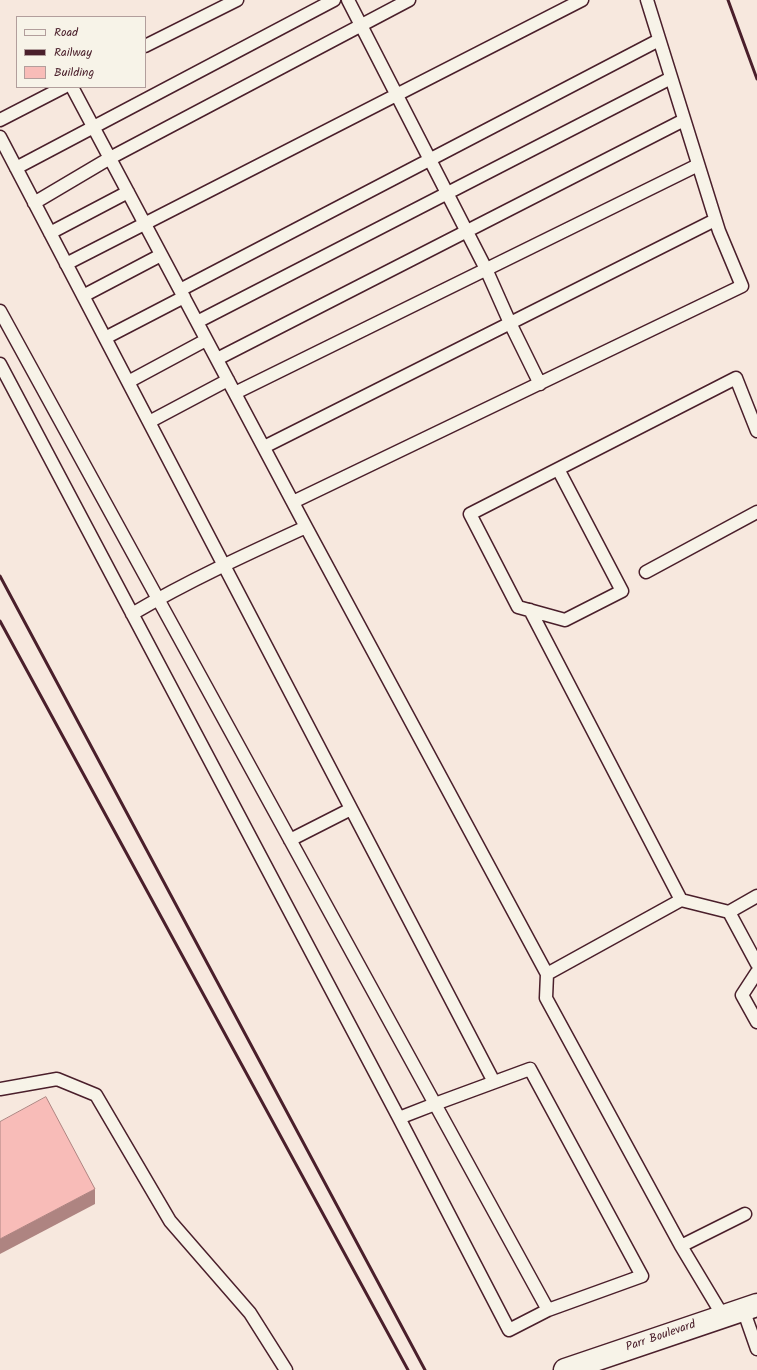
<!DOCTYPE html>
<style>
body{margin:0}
#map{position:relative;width:757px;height:1370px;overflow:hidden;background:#f7e8de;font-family:Kalam,sans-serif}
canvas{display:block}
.legend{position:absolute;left:16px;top:16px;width:130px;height:72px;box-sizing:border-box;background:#f7f3e8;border:1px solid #b29e9c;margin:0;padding:5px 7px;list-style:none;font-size:12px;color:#4a1f2b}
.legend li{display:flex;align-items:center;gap:8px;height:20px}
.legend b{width:20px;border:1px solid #b29e9c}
</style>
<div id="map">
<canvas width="757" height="1370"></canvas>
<ul class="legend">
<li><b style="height:5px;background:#f7f3e8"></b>Road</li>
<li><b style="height:5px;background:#4a1f2b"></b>Railway</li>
<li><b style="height:11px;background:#f8bcb8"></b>Building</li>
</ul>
</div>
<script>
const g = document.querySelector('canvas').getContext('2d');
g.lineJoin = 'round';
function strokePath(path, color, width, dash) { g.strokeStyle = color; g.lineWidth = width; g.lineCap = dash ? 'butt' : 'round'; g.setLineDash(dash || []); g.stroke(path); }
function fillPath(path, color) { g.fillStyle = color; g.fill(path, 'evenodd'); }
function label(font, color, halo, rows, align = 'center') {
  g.font = font + ' Kalam,sans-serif'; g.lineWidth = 3; g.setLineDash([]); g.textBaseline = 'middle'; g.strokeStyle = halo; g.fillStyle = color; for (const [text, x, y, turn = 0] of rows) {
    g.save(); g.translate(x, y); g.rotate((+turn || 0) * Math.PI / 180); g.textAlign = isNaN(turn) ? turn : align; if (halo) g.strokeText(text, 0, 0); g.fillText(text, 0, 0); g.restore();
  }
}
const service = new Path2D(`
 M348,0L486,269L510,323L540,384
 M145,46L237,0
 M72,87L306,527L547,974
 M0,120L64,87
 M0,137L494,1082
 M16,168L334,0
 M34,203L110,158L409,0
 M50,233L128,192
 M66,264L582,0
 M180,290L659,40
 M83,296L161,255
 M0,311C182,644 365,977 548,1310L642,1276L530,1069L435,1104L399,1118L509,1330L548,1310
 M197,322L671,78
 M105,338L184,297
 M217,359L684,120
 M0,364L399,1118
 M128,382L206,340
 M235,393L698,165
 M149,422L228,380
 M264,447L715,220
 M558,469L622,591L565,620L518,607L470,514L736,378L757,431
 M293,502L742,286L719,231L647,0
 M646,572L757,512
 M530,610L681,900
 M132,614C188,581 247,554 306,527
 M290,840L351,809
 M729,912L757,964
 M757,972L742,995L757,1022
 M0,1089L57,1079L96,1095L170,1221L250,1313L286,1370
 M681,1246L745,1214
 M743,1309L757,1349
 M723,1316L681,1246L546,998L547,974L681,900L729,912L757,896`);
const tertiary = new Path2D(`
 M565,1370L757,1305`);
const rail = new Path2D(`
 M728,0L757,79
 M0,576L425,1370
 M0,621L408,1370`);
const shadedWall = new Path2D(`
 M95,1189V1204L0,1254V1239Z`);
const building = new Path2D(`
 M46,1097L95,1189L0,1239V1122Z`);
const streetNames = [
 ["Parr Boulevard",661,1337,-19]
];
strokePath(service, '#4a1f2b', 15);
strokePath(tertiary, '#4a1f2b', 25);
strokePath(service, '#f7f3e8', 12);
strokePath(tertiary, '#f7f3e8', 22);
strokePath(rail, '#4a1f2b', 3);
fillPath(shadedWall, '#ae8481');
fillPath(building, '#f8bcb8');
strokePath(building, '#ae8481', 1);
label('12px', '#4a1f2b', '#f7f3e8', streetNames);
</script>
